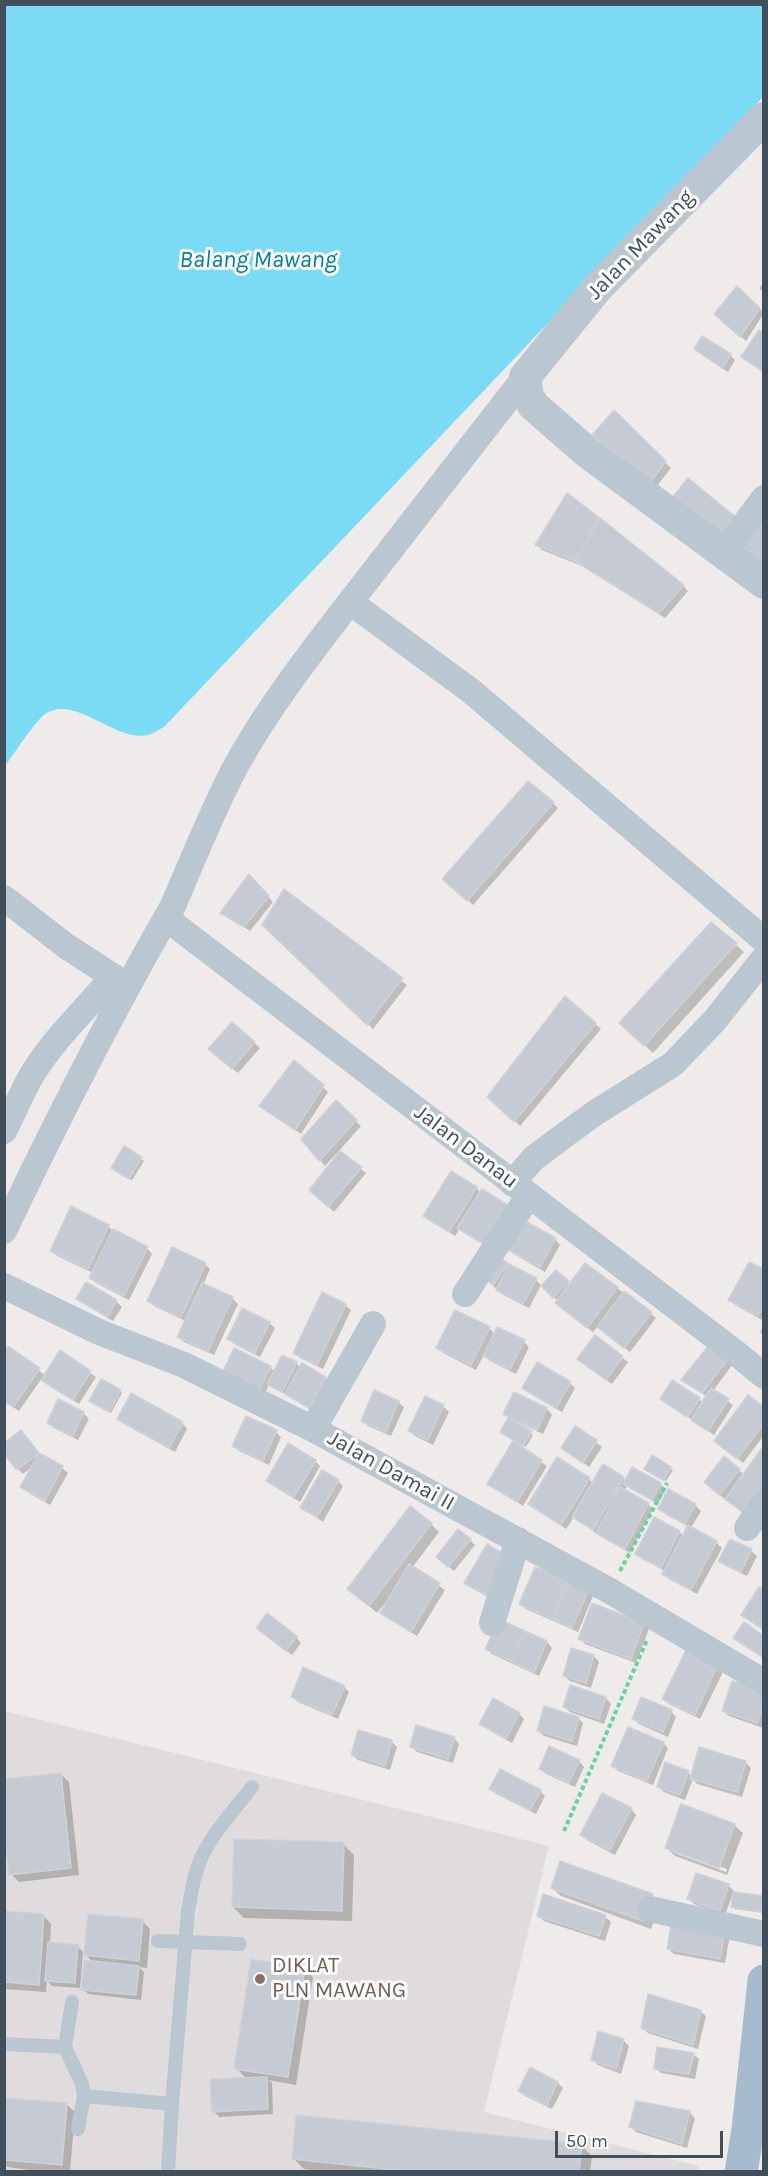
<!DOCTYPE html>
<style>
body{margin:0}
#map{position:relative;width:768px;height:2176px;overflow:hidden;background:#efebeb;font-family:Karla,sans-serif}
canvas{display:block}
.frame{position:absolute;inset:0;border:6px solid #424f5b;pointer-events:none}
.scale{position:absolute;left:555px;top:2131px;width:168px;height:27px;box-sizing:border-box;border:3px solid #424f5b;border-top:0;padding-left:8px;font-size:18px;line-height:21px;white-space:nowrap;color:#424f5b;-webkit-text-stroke:4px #fff;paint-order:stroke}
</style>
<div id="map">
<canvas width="768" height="2176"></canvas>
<div class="frame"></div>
<div class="scale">50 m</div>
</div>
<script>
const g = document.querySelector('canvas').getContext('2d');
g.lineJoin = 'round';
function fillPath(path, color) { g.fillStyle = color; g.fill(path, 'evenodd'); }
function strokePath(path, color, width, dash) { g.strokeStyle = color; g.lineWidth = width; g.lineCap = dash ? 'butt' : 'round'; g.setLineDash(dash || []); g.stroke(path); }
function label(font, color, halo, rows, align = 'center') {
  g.font = font + ' Karla,sans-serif'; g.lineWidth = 6; g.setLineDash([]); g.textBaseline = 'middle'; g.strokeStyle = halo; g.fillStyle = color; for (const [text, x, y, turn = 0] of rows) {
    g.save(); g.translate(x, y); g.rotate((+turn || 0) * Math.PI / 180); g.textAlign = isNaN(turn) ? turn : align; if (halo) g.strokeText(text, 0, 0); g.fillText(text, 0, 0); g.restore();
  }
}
const education = new Path2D(`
 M5,1711L549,1846L484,2112L699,2166L697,2172H5Z`);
const water = new Path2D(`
 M5,5H763V97L164,727C159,729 153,734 148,735C116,743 73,692 44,715C33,724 14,754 5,766Z`);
const shadow = new Path2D(`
 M764,283V293L759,288Z
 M737,288L764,313L746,341L722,320Z
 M695,349L730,355L735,360L728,372Z
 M614,412L671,468L657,486L600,440Z
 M537,545L683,586L688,591L665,618L582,566L542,550Z
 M553,803L558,808L473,905L444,878Z
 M249,876L273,902L250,931L222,912Z
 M284,892L407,985L373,1029L263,925Z
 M711,924L744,952L653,1053L630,1031Z
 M565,998L601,1029L520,1126L489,1097Z
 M233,1024L260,1048L238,1073L215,1055Z
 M323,1087L328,1092L301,1134L267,1111Z
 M336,1102L361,1126L338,1152L366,1173L334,1212L311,1189L340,1154L338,1152L325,1166L303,1139Z
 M124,1148L144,1161L132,1180L115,1170Z
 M476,1188L481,1193L491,1249L460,1228L455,1236L425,1216Z
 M108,1226L113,1231L147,1248L152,1254L129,1300L96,1283L90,1278L93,1273L57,1256L51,1251Z
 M555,1239L560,1245L545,1272L514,1254L509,1249Z
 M205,1264L210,1269L203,1285L232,1298L238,1304L214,1355L184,1342L179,1336L186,1321L154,1306L149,1301Z
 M507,1264L536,1280L541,1285L529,1308L503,1295L488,1281Z
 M764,1271V1321L735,1305L730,1300Z
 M556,1272L570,1285L617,1288L656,1318L630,1352L598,1326L593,1332L562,1308L558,1301L543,1286Z
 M87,1284L116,1301L122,1307L113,1321L84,1304L78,1299Z
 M345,1305L351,1310L323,1369L300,1358L295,1353Z
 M269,1323L275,1328L260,1357L234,1344L229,1339Z
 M764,1325V1336L760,1332Z
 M489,1328L495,1334L524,1342L529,1347L516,1374L490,1361L484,1355L476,1370L443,1353L438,1348Z
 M595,1337L628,1362L612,1384L584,1364Z
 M709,1347L732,1365L713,1391L733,1405L714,1435L662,1399H699L703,1403L707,1397L683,1380Z
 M9,1348L46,1376L60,1352L96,1377L79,1404L49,1385L42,1378L19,1411L4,1401Z
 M296,1363L301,1368L302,1365L325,1378L331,1384L314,1412L288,1395L274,1389L269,1385L265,1393L230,1376L270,1367L275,1372Z
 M570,1383L575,1388L562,1412L529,1393L524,1388Z
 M120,1391L122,1393L111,1413L93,1403Z
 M514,1394L547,1409L552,1415L543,1434L519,1423L518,1425L533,1435L526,1447L502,1432L510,1418L505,1414Z
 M58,1401L83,1413L89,1419L78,1440L54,1428L48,1423Z
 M398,1402L404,1407L391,1436L368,1426L363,1421Z
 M443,1406L449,1412L433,1445L415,1436L410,1431Z
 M764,1409V1435L743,1463L721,1446Z
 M119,1419L182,1423L187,1429L175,1452L124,1424Z
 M576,1428L602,1447L589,1467L563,1448Z
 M276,1432L281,1437L269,1465L239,1451L234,1446Z
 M27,1438L40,1456L62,1468L68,1473L50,1505L27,1492L22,1487L33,1466L23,1474L18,1469Z
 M513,1444L547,1466L523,1506L489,1483Z
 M653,1457L673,1470L666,1481L648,1471Z
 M315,1461L320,1466L300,1502L273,1486L268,1481Z
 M603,1466L627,1481L660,1484L666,1489L658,1504L627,1486L624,1491L648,1504L653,1509L630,1553L603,1538L574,1517L566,1529L529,1504L589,1479L593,1483Z
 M739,1470L744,1475L725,1499L711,1488Z
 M338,1481L343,1486L323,1522L302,1507Z
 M669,1491L695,1505L701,1511L691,1528L716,1542L722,1548L697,1594L669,1579L664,1574L665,1571L642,1559L637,1554L679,1532L684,1536L689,1527L665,1514L660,1509Z
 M431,1524L439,1532L412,1568L445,1590L417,1636L382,1613L387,1604L385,1603L377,1613L349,1589Z
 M470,1540L475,1545L454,1571L443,1562Z
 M731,1541L751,1551L757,1556L747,1576L726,1566L720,1561Z
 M588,1591L593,1596L578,1632L526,1609L521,1604Z
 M500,1621L547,1642L552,1648L539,1676L492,1654L487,1649Z
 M644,1624L649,1629L636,1663L585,1644L580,1639Z
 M263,1633L296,1637L301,1643L292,1655Z
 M572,1650L594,1656L599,1662L591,1688L570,1681L564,1676Z
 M686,1652L723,1672L700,1719L669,1704L664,1698Z
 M344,1687L349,1692L338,1719L298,1702L292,1696Z
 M764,1693L763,1728L729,1716L723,1711Z
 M606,1698L611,1704L604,1724L570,1712L564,1706Z
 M671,1711L676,1717L668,1737L639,1724L634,1719Z
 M519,1714L524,1719L512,1743L487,1729L481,1724Z
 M578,1718L583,1723L577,1746L544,1736L538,1731Z
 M359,1732L392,1742L397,1747L390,1770L358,1760L352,1755Z
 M454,1738L459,1744L453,1763L417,1752L411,1746Z
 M663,1743L668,1748L653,1785L618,1771L613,1766Z
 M579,1761L584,1767L575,1787L546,1774L541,1769Z
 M745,1762L751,1768L742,1797L697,1784L693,1779L685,1800L664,1792L659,1787L688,1772L692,1777Z
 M60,1774L69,1782L79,1875L19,1882L11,1874Z
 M491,1789L540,1791L545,1796L536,1814L496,1794Z
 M631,1809L636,1815L615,1855L587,1840L582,1834Z
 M734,1825L743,1833L727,1875L675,1856L667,1848ZM675,1850L727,1869L726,1872L675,1853Z
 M343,1844L354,1855L352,1921L244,1918L233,1907Z
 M728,1885L734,1891L733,1894L764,1898V1913L735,1909L732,1907L734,1894H733L725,1915L694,1904L689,1899Z
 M552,1888L652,1895L660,1904L651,1929L561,1896Z
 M4,1912L43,1915L51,1924L50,1944L77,1946L85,1954L142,1921L150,1929L147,1968L139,1967L144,1972L141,2000L88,1994L83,1989L93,1962L83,1952L80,1988L52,1986L47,1981L46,1992L4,1989Z
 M538,1915L605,1917L611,1922L605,1941L544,1921Z
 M730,1935L725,1963L674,1954L668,1949Z
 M305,1969L313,1977L296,2085L268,2080L272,2083L273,2114L219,2117L214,2111L251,2079L244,2076L236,2068Z
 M700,2011L706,2016L698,2049L648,2033L642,2027Z
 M623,2040L629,2046L621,2074L598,2065L592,2059Z
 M693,2054L699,2059L695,2079L661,2073L656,2068Z
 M531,2069L558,2083L563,2088L552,2109L525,2096L520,2090Z
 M4,2100L66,2104L75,2112L70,2172H43L8,2167L4,2164Z
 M689,2112L695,2118L687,2148L636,2132L630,2126Z
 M581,2145L592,2156L590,2172H326L304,2169L294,2159Z`);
const building = new Path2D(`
 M737,286L760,308L740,337L714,314Z
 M759,330L764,333V372L741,357Z
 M702,336L731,354L722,368L694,349Z
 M614,410L666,461L651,482L592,435Z
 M688,478L737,518L724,540L671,499Z
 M567,493L600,518L575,561L535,545Z
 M764,516V569L740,549Z
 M600,518L684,585L659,613L575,561Z
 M528,781L554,802L467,901L442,879Z
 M249,874L269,896L244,927L220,913Z
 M284,889L403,978L367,1025L262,925Z
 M711,922L737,943L644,1046L619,1023Z
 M565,996L596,1023L514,1122L487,1097Z
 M232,1022L255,1042L232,1069L208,1049Z
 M294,1060L324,1085L295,1130L259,1106Z
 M336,1100L357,1120L319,1161L301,1139Z
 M124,1146L142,1157L129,1179L111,1168Z
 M340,1151L362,1167L328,1207L309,1190Z
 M451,1171L477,1187L449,1232L423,1216Z
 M482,1189L509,1206L485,1245L457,1228Z
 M71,1206L109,1225L88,1269L50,1251Z
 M523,1220L556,1238L540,1267L507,1249Z
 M113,1229L148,1247L124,1296L89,1278Z
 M172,1247L206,1263L181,1317L147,1301Z
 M495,1254L508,1263L493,1285L481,1276Z
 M749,1262L764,1269V1305L758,1316L728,1300Z
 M585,1263L618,1287L587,1328L555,1303Z
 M509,1264L537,1278L523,1304L496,1290Z
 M556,1270L569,1281L553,1298L541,1286Z
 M86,1282L117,1300L108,1317L76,1299Z
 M202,1283L233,1297L208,1351L177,1337Z
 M624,1291L652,1312L624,1348L597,1327Z
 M322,1292L346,1304L317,1365L293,1353Z
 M242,1308L270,1322L255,1353L227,1339Z
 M455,1310L490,1327L471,1365L436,1348Z
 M497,1327L525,1340L510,1370L483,1356Z
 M595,1335L623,1356L606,1380L577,1359Z
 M709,1345L728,1359L702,1393L681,1380Z
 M8,1346L40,1368L13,1407L4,1401V1351Z
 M234,1348L271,1366L260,1389L223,1371Z
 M60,1350L91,1371L73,1400L41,1380Z
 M282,1355L297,1362L282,1392L267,1384Z
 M537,1362L571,1382L556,1408L522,1388Z
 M302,1363L326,1377L309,1408L285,1394Z
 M101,1379L121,1390L109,1412L89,1401Z
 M672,1380L700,1398L687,1417L660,1399Z
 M711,1388L729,1399L708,1431L691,1420Z
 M374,1390L399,1401L386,1432L361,1421Z
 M514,1392L547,1408L537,1430L503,1414Z
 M131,1393L183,1422L169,1448L117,1419Z
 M748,1395L764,1407V1423L737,1459L714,1441Z
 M425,1396L444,1405L428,1440L408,1431Z
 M58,1399L84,1412L73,1436L47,1423Z
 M246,1416L277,1430L263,1461L232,1446Z
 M508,1418L532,1431L523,1446L500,1432Z
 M575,1426L597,1440L583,1463L561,1448Z
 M21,1430L39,1453L17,1470L4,1454V1443Z
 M513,1441L542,1460L517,1502L487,1484Z
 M288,1443L316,1460L294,1497L266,1481Z
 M764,1445V1491L746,1515L725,1499Z
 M39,1453L63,1466L45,1501L20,1487Z
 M652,1455L671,1467L663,1480L644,1469Z
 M724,1456L740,1469L719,1495L704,1482Z
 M557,1457L590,1478L561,1525L528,1504Z
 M603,1464L624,1477L593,1530L572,1517Z
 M632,1467L661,1483L652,1500L623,1484Z
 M322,1470L339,1480L317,1517L300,1508Z
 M620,1487L649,1503L625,1549L596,1533Z
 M668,1489L696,1504L685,1524L658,1509Z
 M410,1506L432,1523L369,1606L347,1589Z
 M654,1517L680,1531L661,1568L635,1554Z
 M688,1525L717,1541L691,1590L662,1574Z
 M458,1529L471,1539L448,1567L436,1557Z
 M730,1539L752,1549L741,1572L718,1561Z
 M487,1544L510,1558L487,1596L464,1583Z
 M409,1564L440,1583L411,1632L380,1613Z
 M535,1567L568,1581L552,1619L519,1604Z
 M568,1581L589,1590L572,1628L552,1619Z
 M759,1587L764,1589V1630L741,1615Z
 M592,1603L644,1623L631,1659L578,1639Z
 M267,1613L297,1636L286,1651L256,1628Z
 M499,1619L525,1631L511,1661L485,1649Z
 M744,1622L764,1636V1658L733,1638Z
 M525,1631L547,1641L534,1672L511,1661Z
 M571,1648L594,1655L586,1683L563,1676Z
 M686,1650L718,1665L695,1715L662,1699Z
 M303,1667L345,1686L332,1715L291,1697Z
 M732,1681L764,1691V1705L757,1723L722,1711Z
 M570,1685L606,1697L599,1719L563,1707Z
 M641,1697L672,1710L663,1732L632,1719Z
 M493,1698L520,1713L506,1738L479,1724Z
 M544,1706L579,1717L572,1741L537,1731Z
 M416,1725L455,1737L448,1759L410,1747Z
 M628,1727L664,1742L647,1781L611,1766Z
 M358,1730L392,1740L385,1766L351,1755Z
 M549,1746L580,1760L569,1783L539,1769Z
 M699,1747L746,1761L737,1792L690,1779Z
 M665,1762L689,1771L680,1795L657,1787Z
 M500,1769L541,1790L530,1810L489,1789Z
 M61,1773L71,1868L9,1875L4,1833V1779Z
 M602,1793L632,1808L610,1850L580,1835Z
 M681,1804L735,1824L719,1868L665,1848Z
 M234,1839L344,1842L342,1911L232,1907Z
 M560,1861L653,1894L643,1921L551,1888Z
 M696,1873L729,1884L720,1911L687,1899Z
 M733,1892L764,1896L762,1912L731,1907Z
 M543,1894L606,1915L599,1936L537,1916Z
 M4,1911L44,1914L39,1985L4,1982Z
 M88,1914L143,1919L139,1961L84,1955Z
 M672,1919L725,1929L720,1959L667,1949Z
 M48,1942L78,1945L75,1983L45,1981Z
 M251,1959L305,1968L288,2077L234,2069Z
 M84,1960L139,1966L136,1995L81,1990Z
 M648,1994L701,2010L693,2045L641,2028Z
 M598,2031L624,2039L616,2069L591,2060Z
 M657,2047L694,2053L689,2074L654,2069Z
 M530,2067L558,2082L547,2105L518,2091Z
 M267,2077L268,2109L212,2112L210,2079Z
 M4,2098L67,2103L62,2165L4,2160Z
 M636,2101L690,2111L682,2144L629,2127Z
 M296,2115L582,2144L579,2172H414L292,2159Z`);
const path = new Path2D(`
 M620,1571L667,1483
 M564,1831L647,1640`);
const service = new Path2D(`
 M158,1941L240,1944
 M72,2002L65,2047L82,2084L84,2096
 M4,2044L65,2047
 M172,2104L188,1911C191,1893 194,1874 202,1856C214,1831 235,1809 252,1787
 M78,2129L84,2096L172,2104L168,2172`);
const minor = new Path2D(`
 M724,552L764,498
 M350,602L525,377
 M4,898L66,946L126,985
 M764,940L471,691L350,602C310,654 269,706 237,764C210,814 190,868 167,919L736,1353L764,1376
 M4,1131C14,1112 22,1091 33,1073C55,1037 87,1009 113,976
 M512,1183L534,1158L562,1137L595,1113L673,1064L715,1020L764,958
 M4,1231C57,1120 112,1011 174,904
 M4,1286L99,1332L184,1365L313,1429L610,1591L764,1682
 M465,1294L529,1195
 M313,1429L373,1324
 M747,1528L764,1503
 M492,1623L518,1540
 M650,1909L764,1934`);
const tertiary = new Path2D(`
 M764,118L598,287L525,377L528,396L533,405L588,453L764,583`);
const primary = new Path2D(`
 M741,2172L748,2130L764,1981`);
const markers = [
 [260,1979,6,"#8d6e63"]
];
const streetNames = [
 ["Jalan Mawang",641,245,-46],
 ["Jalan Danau",466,1147,37],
 ["Jalan Damai II",391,1471,29]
];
const educationNames = [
 ["DIKLAT",272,1966],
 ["PLN MAWANG",272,1991]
];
const waterNames = [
 ["Balang Mawang",258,260]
];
fillPath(education, '#e0dcdd');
fillPath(water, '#7bdbf5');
fillPath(shadow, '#0003');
fillPath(building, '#c6cad2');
strokePath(building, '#ced1d8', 1.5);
strokePath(path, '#67d49f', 4, [4.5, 3]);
strokePath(service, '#bac6d0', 14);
strokePath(minor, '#bac6d0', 26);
strokePath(tertiary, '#bac6d0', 32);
strokePath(primary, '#a7bbcf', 33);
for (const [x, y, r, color] of markers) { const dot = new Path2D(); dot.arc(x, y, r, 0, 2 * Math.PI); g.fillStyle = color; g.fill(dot); strokePath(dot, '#fff', 2); }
label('22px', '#424f5b', '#fff', streetNames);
label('22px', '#785e54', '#fff', educationNames, 'left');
label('italic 24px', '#027fa0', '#fff', waterNames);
</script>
